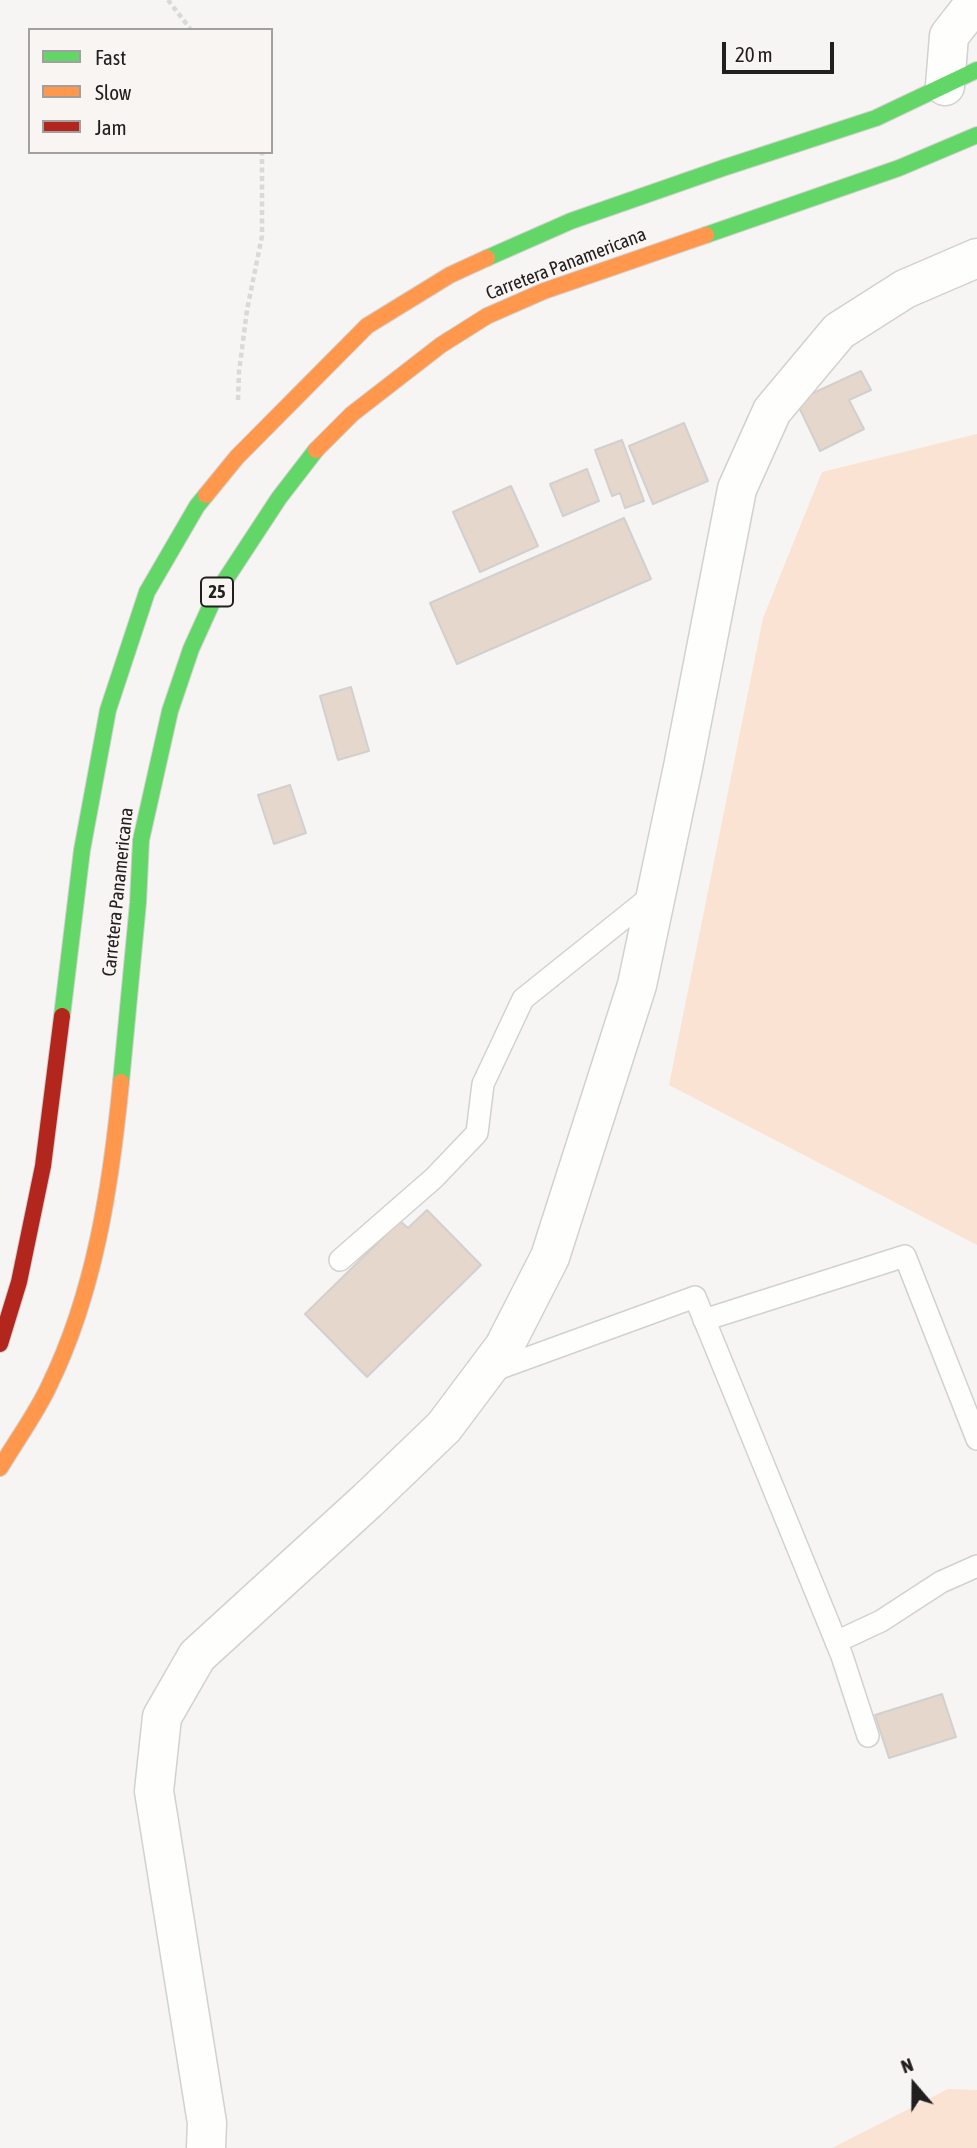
<!DOCTYPE html>
<style>
body{margin:0}
#map{position:relative;width:977px;height:2148px;overflow:hidden;background:#f7f5f3;font-family:"Asap Condensed",sans-serif}
canvas{display:block}
.legend{position:absolute;left:28px;top:28px;width:245px;height:126px;box-sizing:border-box;background:#f8f5f2;border:2px solid #a2a09e;margin:0;padding:9px 12px;list-style:none;font-size:21px;color:#21201f}
.legend li{display:flex;align-items:center;gap:14px;height:35px}
.legend b{width:35px;border:2px solid #a2a09e}
.north{position:absolute;left:879px;top:2050px;width:70px;height:70px;-webkit-text-stroke:5px #f8f5f2;paint-order:stroke;rotate:340deg;font-size:19px;font-weight:700;line-height:28px;text-align:center;color:#21201f}
.north::after{content:'';display:block;margin:auto;width:24px;height:32px;background:#21201f;clip-path:polygon(50% 0,100% 100%,50% 72%,0 100%)}
.scale{position:absolute;left:722px;top:42px;width:112px;height:32px;box-sizing:border-box;border:4px solid #21201f;border-top:0;padding-left:9px;font-size:21px;line-height:24px;white-space:nowrap;color:#21201f;-webkit-text-stroke:5px #f8f5f2;paint-order:stroke}
</style>
<div id="map">
<canvas width="977" height="2148"></canvas>
<ul class="legend">
<li><b style="height:9px;background:#63d668"></b>Fast</li>
<li><b style="height:9px;background:#ff974d"></b>Slow</li>
<li><b style="height:9px;background:#b3261e"></b>Jam</li>
</ul>
<div class="north">N</div>
<div class="scale">20 m</div>
</div>
<script>
const g = document.querySelector('canvas').getContext('2d');
g.lineJoin = 'round';
function fillPath(path, color) { g.fillStyle = color; g.fill(path, 'evenodd'); }
function strokePath(path, color, width, dash) { g.strokeStyle = color; g.lineWidth = width; g.lineCap = dash ? 'butt' : 'round'; g.setLineDash(dash || []); g.stroke(path); }
function label(font, color, halo, rows, align = 'center') {
  g.font = font + ' "Asap Condensed",sans-serif'; g.lineWidth = 5; g.setLineDash([]); g.textBaseline = 'middle'; g.strokeStyle = halo; g.fillStyle = color; for (const [text, x, y, turn = 0] of rows) {
    g.save(); g.translate(x, y); g.rotate((+turn || 0) * Math.PI / 180); g.textAlign = isNaN(turn) ? turn : align; if (halo) g.strokeText(text, 0, 0); g.fillText(text, 0, 0); g.restore();
  }
}
const green = new Path2D(`
 M977,434V1245L669,1085L763,618L822,472Z
 M948,2089L977,2090V2148H832Z`);
const building = new Path2D(`
 M861,371L871,390L849,400L864,429L820,451L796,401Z
 M684,423L708,481L653,504L629,446Z
 M622,440L644,501L625,508L620,493L612,496L595,450Z
 M587,469L599,501L563,516L550,484Z
 M511,486L538,546L480,572L453,512Z
 M624,518L651,579L457,664L430,603Z
 M351,687L369,751L338,760L320,696Z
 M290,785L306,833L274,844L258,795Z
 M427,1210L481,1265L367,1377L305,1314L400,1221L408,1228Z
 M942,1694L956,1737L889,1758L875,1715Z`);
const path = new Path2D(`
 M168,0L191,30
 M238,400L239,372L247,310L262,236V152`);
const lane = new Path2D(`
 M340,1260L434,1178L477,1133L483,1084L523,999L654,894
 M704,1320L905,1256L977,1439
 M492,1371L695,1297L842,1656L868,1736
 M836,1642L881,1621L941,1582L977,1566`);
const street = new Path2D(`
 M945,86L949,36L977,0
 M206,2148L207,2123L154,1791L162,1717L197,1656L368,1500L444,1427L504,1347L550,1257L637,985L683,767L737,489L772,411L839,331L905,289L977,258`);
const fast = new Path2D(`
 M706,235L899,168L977,135
 M487,258L571,221L723,168L876,118L977,70
 M62,1016L82,850L108,710L147,592L197,506L206,495
 M121,1082L138,903L141,840L170,711L191,649L216,594L279,498L316,450`);
const slow = new Path2D(`
 M316,450L352,414L441,345L487,316L544,291L706,235
 M206,495L237,457L367,326L450,275L487,258
 M0,1468C16,1441 36,1414 49,1386C95,1292 111,1185 121,1082`);
const jam = new Path2D(`
 M0,1344L19,1282L43,1166L62,1016`);
const shields = [
 [217,592,32]
];
const shieldNames = [
 ["25",217,592]
];
const streetNames = [
 ["Carretera Panamericana",566,264,-21],
 ["Carretera Panamericana",118,892,-84]
];
fillPath(green, '#fae3d2');
fillPath(building, '#e5d7cc');
strokePath(building, '#d1d0ce', 2);
strokePath(lane, '#d3d1d0', 24);
strokePath(street, '#d3d1d0', 41);
strokePath(fast, '#d3d1d0', 18);
strokePath(slow, '#d3d1d0', 18);
strokePath(jam, '#d3d1d0', 18);
strokePath(path, '#d9d9d9', 4.5, [5, 3.5]);
strokePath(lane, '#fefefd', 21);
strokePath(street, '#fefefd', 38);
strokePath(fast, '#63d668', 16);
strokePath(slow, '#ff974d', 16);
strokePath(jam, '#b3261e', 16);
for (const [x, y, w] of shields) { const box = new Path2D(); box.roundRect(x - w / 2, y - 14.5, w, 29, 5); g.fillStyle = '#f8f5f2'; g.fill(box); strokePath(box, '#21201f', 2); }
label('bold 18px', '#21201f', null, shieldNames);
label('19px', '#21201f', '#f8f5f2', streetNames);
</script>
